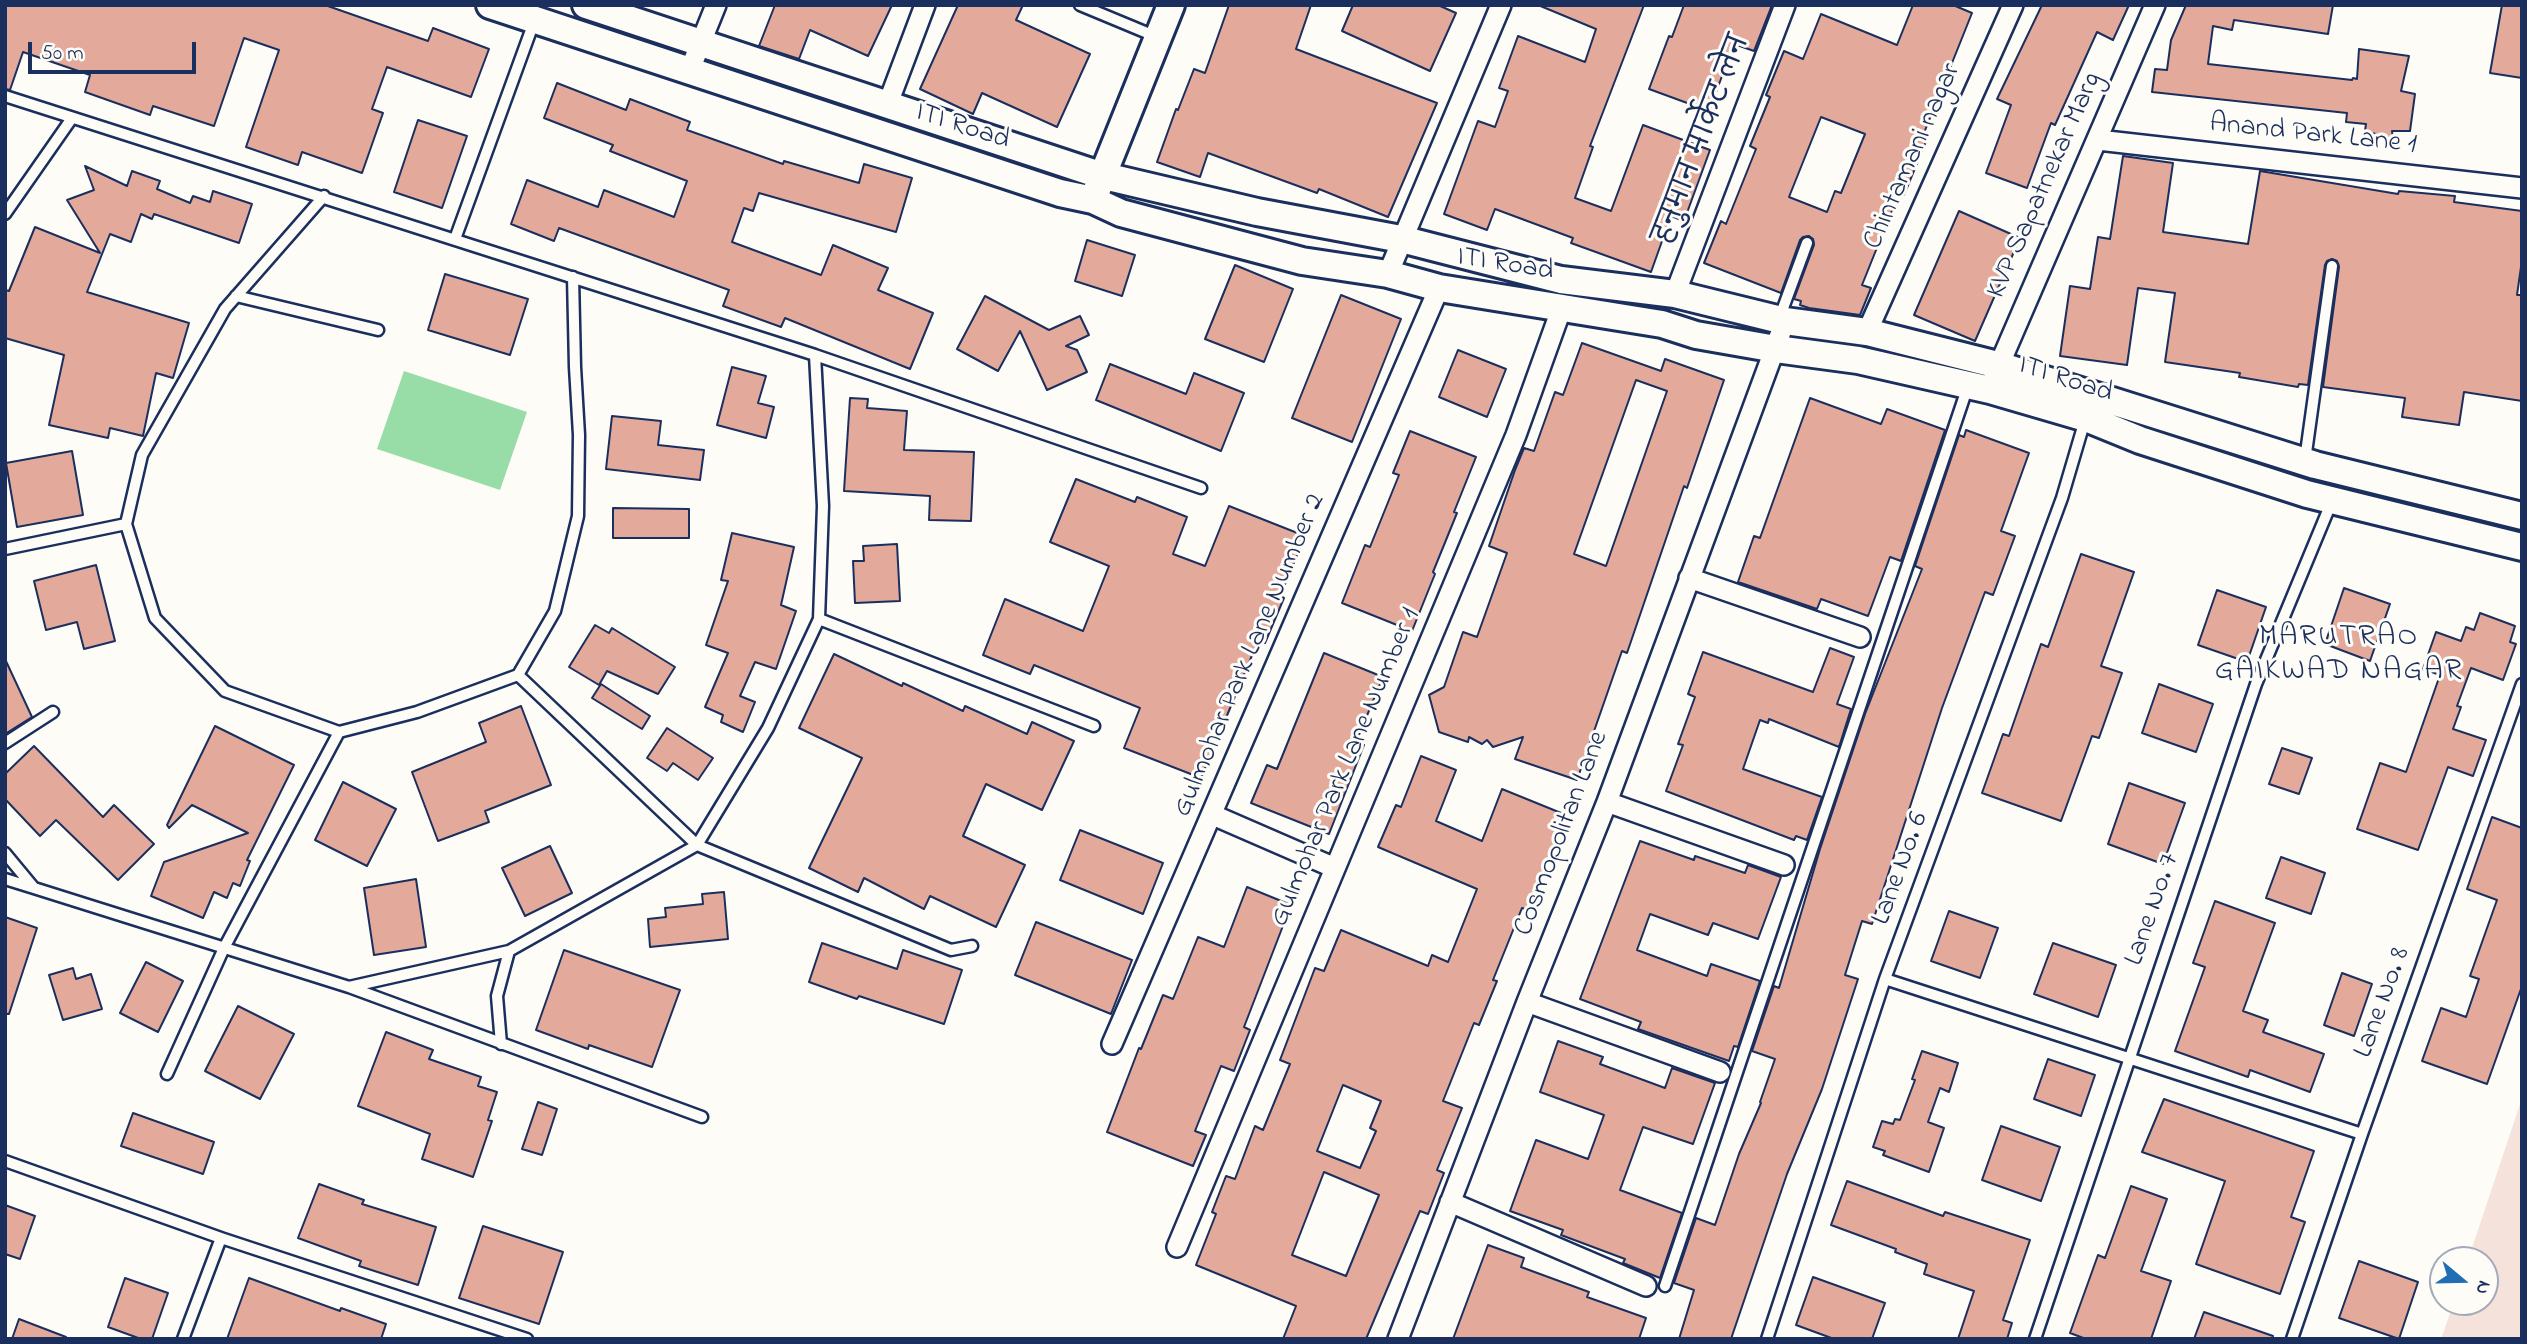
<!DOCTYPE html>
<meta charset="utf-8">
<style>
body{margin:0}
#map{position:relative;width:2527px;height:1344px;overflow:hidden;background:#fdfcf7;font-family:"Indie Flower",sans-serif}
canvas{display:block}
.frame{position:absolute;inset:0;border:7px solid #1b2f5e;pointer-events:none}
.north{position:absolute;left:2429px;top:1246px;width:70px;height:70px;box-sizing:border-box;background:#fdfcf7;border:2px solid #a3aaba;border-radius:50%;rotate:109deg;font-size:19px;font-weight:700;line-height:28px;text-align:center;color:#1b2f5e}
.north::after{content:'';display:block;margin:auto;width:24px;height:32px;background:#1f6fb2;clip-path:polygon(50% 0,100% 100%,50% 72%,0 100%)}
.scale{position:absolute;left:28px;top:42px;width:168px;height:32px;box-sizing:border-box;border:4px solid #1b2f5e;border-top:0;padding-left:9px;font-size:21px;line-height:24px;white-space:nowrap;color:#1b2f5e;-webkit-text-stroke:5px #fdfcf7;paint-order:stroke}
</style>
<div id="map">
<canvas width="2527" height="1344"></canvas>
<div class="frame"></div>
<div class="north">N</div>
<div class="scale">50 m</div>
</div>
<script>
const g = document.querySelector('canvas').getContext('2d');
g.lineJoin = 'round';
function fillPath(path, color) { g.fillStyle = color; g.fill(path, 'evenodd'); }
function strokePath(path, color, width, dash) { g.strokeStyle = color; g.lineWidth = width; g.lineCap = dash ? 'butt' : 'round'; g.setLineDash(dash || []); g.stroke(path); }
function label(font, color, halo, rows, align = 'center') {
  g.font = font + ' "Indie Flower","Playpen Sans Deva",sans-serif'; g.lineWidth = 6; g.setLineDash([]); g.textBaseline = 'middle'; g.strokeStyle = halo; g.fillStyle = color; for (const [text, x, y, turn = 0] of rows) {
    g.save(); g.translate(x, y); g.rotate((+turn || 0) * Math.PI / 180); g.textAlign = isNaN(turn) ? turn : align; if (halo) g.strokeText(text, 0, 0); g.fillText(text, 0, 0); g.restore();
  }
}
const built = new Path2D(`
 M2522,1098V1339H2441L2454,1302H2485V1260H2468Z`);
const green = new Path2D(`
 M404,371L527,412L500,490L377,449Z`);
const building = new Path2D(`
 M5,5H325L428,41L433,28L489,49L471,97L387,67L372,109L383,113L362,173L302,152L298,165L246,147L279,50L244,38L214,126L153,106L150,115L85,92L90,75L23,52L10,90L5,89Z
 M775,5H892L868,56L810,30L799,59L759,46Z
 M958,5H1023L1016,20L1090,54L1057,127L982,93L973,114L920,89Z
 M1229,5H1311L1296,49L1437,103L1388,217L1319,189L1317,193L1208,153L1200,177L1157,162L1176,109L1178,110L1194,69L1205,73Z
 M1353,5H1438L1456,13L1430,71L1342,31Z
 M1538,5H1644L1590,146L1593,147L1575,198L1611,211L1643,125L1710,150L1684,221L1671,216L1651,272L1571,243L1573,238L1495,209L1487,230L1444,214L1478,121L1495,127L1508,91L1499,88L1518,36L1585,62L1596,29Z
 M1684,5H1772L1754,51L1734,44L1709,111L1649,89L1669,36L1672,37Z
 M1913,5H1953L1972,13L1922,138L1927,139L1904,195L1899,193L1862,285L1871,288L1860,315L1809,308L1800,305L1801,301L1794,299L1814,245L1813,239L1809,236L1803,237L1800,240L1781,293L1704,263L1721,221L1726,224L1756,149L1750,146L1770,97L1766,95L1784,51L1803,59L1821,14L1897,45ZM1821,117L1865,134L1841,193L1835,191L1827,212L1789,197Z
 M2042,5H2129L2113,40L2097,32L2055,125L2051,123L2027,188L1986,173L2011,105L1997,99Z
 M2186,5H2333L2328,34L2234,20L2232,30L2213,26L2208,64L2352,80L2353,78L2357,79L2359,49L2409,56L2401,91L2415,94L2410,131H2392L2393,139L2365,131L2366,124L2346,122L2347,113L2152,92L2155,69L2167,70L2171,40Z
 M2502,5H2522V78L2490,73Z
 M557,83L626,110L630,99L690,122L687,130L783,164L784,161L859,183L864,164L912,178L896,232L759,193L753,211L744,208L732,242L821,275L833,245L888,268L878,290L933,313L910,369L785,318L781,327L723,306L729,290L559,228L554,241L511,224L527,180L598,207L604,190L674,217L687,181L610,151L613,145L544,118Z
 M418,120L467,136L442,208L394,192Z
 M2123,156L2173,163L2163,232L2248,244L2260,171L2398,194L2399,191L2455,196L2454,202L2522,211V260L2517,295H2522V401L2464,392L2459,425L2402,417L2405,398L2323,387L2339,267L2337,261L2332,259L2327,261L2325,265L2308,385L2299,384L2298,387L2239,377L2240,373L2165,362L2175,293L2138,288L2127,365L2060,356L2070,286L2090,289L2098,237L2110,239Z
 M85,166L127,186L132,171L160,181L157,189L190,203L193,196L210,202L213,191L252,204L239,243L154,214L152,219L141,214L131,242L110,234L87,292L189,323L173,378L156,373L143,436L110,428L108,438L49,425L64,355L5,338V290L9,291L35,227L100,253L67,200L94,190Z
 M1959,211L2020,238L1975,341L1914,315Z
 M1087,240L1135,255L1122,296L1075,281Z
 M1235,265L1293,289L1264,362L1205,339Z
 M445,274L528,299L510,355L428,330Z
 M1341,295L1401,319L1352,442L1292,418Z
 M985,296L1049,330L1080,316L1089,335L1066,346L1077,350L1087,372L1047,390L1020,331L998,371L957,349Z
 M1582,343L1661,371L1665,359L1724,380L1687,488L1684,486L1627,653L1622,651L1577,780L1515,759L1523,737L1493,747L1487,740L1482,744L1469,737L1468,742L1439,732L1429,695L1444,687L1463,632L1477,637L1507,553L1489,546L1515,470L1524,448L1534,451L1555,392L1563,395ZM1636,380L1667,391L1606,566L1574,554Z
 M1458,350L1506,369L1487,417L1439,397Z
 M1110,364L1186,394L1194,373L1244,393L1221,451L1096,400Z
 M732,367L766,376L758,403L774,407L766,438L717,425Z
 M850,398L868,399L867,408L907,411L904,450L974,452L971,521L929,520L930,496L844,491Z
 M1810,398L1881,424L1887,409L1945,430L1901,561L1890,557L1868,616L1821,599L1817,609L1738,582L1754,536L1760,538Z
 M612,416L661,421L658,445L704,450L700,480L606,469Z
 M1966,430L2029,453L2001,531L2015,536L1993,595L1985,592L1942,708L1872,924L1862,921L1845,975L1858,979L1822,1089L1787,1174L1731,1339H1679L1694,1290L1674,1283L1696,1218L1715,1225L1739,1154L1761,1103L1760,1102L1775,1059L1752,1051L1774,986L1779,988L1820,849L1865,714L1922,569L1915,566L1959,435L1964,437Z
 M1410,431L1476,457L1454,512L1457,513L1433,572L1435,574L1412,631L1342,603L1365,545L1370,547L1399,475L1393,473Z
 M72,451L83,515L17,527L6,463Z
 M1076,479L1135,502L1137,497L1187,517L1173,554L1205,566L1229,506L1305,536L1280,596L1284,598L1265,643L1258,641L1201,778L1124,748L1140,708L1034,665L1030,674L983,655L1005,599L1083,631L1109,566L1050,542Z
 M613,508L689,509V538H613Z
 M732,533L794,547L781,605L796,611L776,669L755,662L740,696L755,702L743,732L721,722L723,715L705,707L728,653L706,645L728,581L721,580Z
 M897,544L900,601L855,603L853,561H864L863,546Z
 M2081,554L2134,572L2101,666L2122,673L2099,738L2092,736L2061,821L1982,793L2003,734L2009,736L2041,644L2048,647Z
 M96,565L115,641L84,649L77,622L46,630L34,581Z
 M2344,588L2390,604L2370,661L2325,644Z
 M2217,590L2266,607L2247,662L2198,645Z
 M2480,613L2515,626L2510,642L2516,644L2503,680L2471,668L2457,706L2461,707L2453,729L2486,740L2473,776L2448,767L2418,850L2357,829L2380,763L2406,772L2440,675L2423,669L2436,632L2461,641L2466,627L2474,630Z
 M595,625L609,633L612,628L675,667L658,694L607,671L599,685L569,667Z
 M1830,648L1854,657L1837,704L1851,709L1839,747L1769,719L1768,723L1760,720L1743,769L1822,797L1807,840L1796,836L1794,840L1666,791L1683,745L1678,744L1695,697L1688,694L1703,652L1813,692Z
 M1324,653L1383,677L1356,742L1364,745L1329,834L1251,803L1267,765L1277,769Z
 M834,654L902,686L903,683L963,711L965,706L1027,734L1032,722L1074,741L1042,810L986,784L963,836L1025,865L996,927L930,896L924,909L864,878L858,892L809,868L862,758L799,728Z
 M5,659L32,717L5,734Z
 M601,684L650,716L642,729L592,698Z
 M2159,684L2213,704L2196,752L2142,733Z
 M521,706L551,785L485,811L489,822L438,841L412,772L486,742L479,723Z
 M215,726L294,765L247,860L250,861L240,886L233,883L227,898L214,892L203,918L151,896L164,862L248,833L192,805L169,828L167,825Z
 M667,728L713,758L698,780L673,763L667,771L647,758Z
 M34,746L103,817L114,805L154,844L118,880L56,820L40,836L5,799V774Z
 M2282,748L2312,758L2299,794L2269,784Z
 M1421,756L1456,770L1436,821L1482,841L1502,789L1566,815L1528,910L1522,908L1493,980L1497,981L1479,1025L1474,1023L1443,1101L1462,1108L1437,1170L1444,1173L1428,1214L1420,1211L1366,1339H1283L1296,1306L1196,1265L1216,1214L1212,1212L1226,1176L1235,1179L1255,1126L1263,1130L1290,1064L1280,1060L1315,968L1324,971L1341,930L1428,966L1432,955L1448,962L1477,889L1378,847L1396,805L1401,807ZM1343,1085L1381,1101L1370,1128L1376,1131L1360,1168L1317,1151ZM1324,1172L1379,1195L1346,1276L1292,1255Z
 M343,782L396,809L367,866L315,840Z
 M2129,783L2185,803L2163,864L2108,844Z
 M2492,817L2522,828V986L2487,1084L2422,1061L2441,1008L2466,1017L2479,979L2470,976L2497,900L2467,889Z
 M1080,830L1163,863L1143,914L1060,880Z
 M1640,841L1694,860L1695,856L1745,873L1748,865L1781,877L1758,939L1713,923L1708,935L1650,914L1637,950L1707,976L1711,964L1760,981L1738,1047L1734,1046L1729,1061L1638,1029L1641,1022L1580,999Z
 M550,846L572,893L525,916L502,868Z
 M2281,857L2325,873L2311,914L2266,898Z
 M416,879L426,947L374,955L364,888Z
 M1247,887L1291,905L1244,1027L1250,1030L1234,1071L1221,1066L1195,1131L1206,1135L1193,1166L1107,1132L1139,1048L1141,1049L1163,995L1173,999L1198,937L1224,947Z
 M724,892L728,939L650,947L648,919L666,917L665,908L703,904L702,894Z
 M2215,901L2275,923L2243,1011L2268,1020L2263,1032L2324,1054L2310,1092L2250,1070L2248,1077L2175,1051L2205,967L2193,963Z
 M1949,911L1998,928L1980,978L1931,961Z
 M5,917L37,928L9,1014H5Z
 M1036,922L1132,960L1111,1014L1015,975Z
 M822,943L897,969L903,950L962,970L944,1024L859,996L857,999L809,982Z
 M2053,943L2116,965L2098,1017L2034,994Z
 M564,950L680,990L652,1067L589,1045L588,1049L536,1030Z
 M146,962L183,981L158,1032L120,1013Z
 M73,968L76,979L91,974L102,1009L63,1020L49,975Z
 M2342,973L2372,984L2354,1036L2324,1025Z
 M238,1006L294,1034L260,1099L205,1071Z
 M386,1032L433,1050L429,1059L481,1077L478,1086L497,1092L488,1120L492,1121L473,1177L422,1159L430,1134L358,1106Z
 M1558,1041L1603,1057L1600,1064L1665,1088L1672,1068L1715,1083L1693,1144L1643,1127L1620,1190L1682,1213L1660,1278L1623,1263L1625,1259L1561,1235L1563,1230L1510,1211L1536,1140L1588,1159L1604,1115L1540,1092Z
 M1922,1051L1958,1063L1949,1092L1940,1088L1928,1122L1944,1128L1929,1172L1883,1155L1885,1151L1873,1147L1882,1121L1893,1124L1895,1119L1900,1120L1915,1080L1912,1079Z
 M2048,1059L2095,1075L2081,1116L2034,1099Z
 M2164,1099L2314,1151L2291,1217L2305,1222L2280,1294L2196,1264L2225,1181L2142,1152Z
 M538,1102L557,1109L542,1155L522,1149Z
 M133,1113L214,1142L203,1174L121,1146Z
 M2001,1126L2060,1147L2041,1201L1982,1180Z
 M1847,1181L1943,1216L1945,1212L2030,1240L2003,1320L2012,1323L2007,1339H1958L1974,1291L1924,1274L1927,1264L1895,1252L1896,1249L1831,1225Z
 M319,1184L364,1200L362,1204L436,1227L418,1285L359,1266L361,1261L298,1238Z
 M2131,1186L2167,1199L2141,1271L2171,1281L2151,1339H2086L2070,1333L2098,1255L2105,1258Z
 M5,1205L35,1216L20,1259L5,1254Z
 M483,1226L563,1252L539,1324L459,1298Z
 M1488,1245L1524,1258L1521,1267L1589,1292L1587,1297L1646,1318L1639,1339H1453Z
 M2359,1261L2418,1282L2399,1339L2339,1318Z
 M1813,1277L1885,1303L1872,1339H1834L1796,1325Z
 M125,1278L168,1293L152,1339H141L108,1327Z
 M249,1278L340,1311L341,1308L386,1324L381,1339H227Z
 M2204,1312L2273,1336L2272,1339H2194Z
 M19,1319L66,1337L65,1339H12Z`);
const lane = new Path2D(`
 M1080,5L1157,37
 M5,96L815,355L1201,488
 M324,196L225,309L142,455L126,524L155,618L225,691L339,732L417,712L518,675L555,611L578,516L579,435L575,367L573,277
 M5,214L72,118
 M455,239L534,22
 M236,296L378,330
 M1779,319L1807,243
 M2305,460L2332,266
 M5,549L126,524
 M819,619L1094,726
 M518,675L697,845L951,950L972,946
 M5,743L53,712
 M5,853L34,888L349,987L509,951L697,845L768,728L819,619L823,506L815,355
 M5,879L34,888
 M1885,979L2362,1134
 M349,987L702,1117
 M501,1044L497,996L509,951
 M167,1074L224,948L339,732
 M5,1161L221,1238L527,1339
 M1665,1286L1968,386
 M183,1339L221,1238
 M1767,1339L1885,979L2062,498L2085,420
 M2035,1339L2256,684L2332,501
 M2292,1339L2362,1134L2522,684`);
const street = new Path2D(`
 M689,72L716,5
 M887,106L925,5
 M2098,140L2522,188
 M1388,274L1501,5
 M1675,294L1785,5
 M1867,332L2013,5
 M1994,377L2155,5
 M1689,578L1860,637
 M1607,802L1784,865
 M1213,815L1335,868
 M1527,1002L1720,1072
 M1112,1044L1439,288
 M1450,1202L1646,1286
 M1177,1247L1516,435L1562,307
 M1398,1339L1527,1002L1607,802L1785,321`);
const secondary = new Path2D(`
 M490,5L1060,193L1093,200L1121,213L1302,261L1388,274L1439,288L1662,324L1696,335L1776,349L1858,360L1990,390L2086,418L2140,440L2307,494L2522,547
 M586,5L1100,175L1257,212L1401,239L1561,280L1675,294L1785,321L1867,332L1998,365L2315,465L2522,516
 M1096,192L1171,5`);
const streetNames = [
 ["ITI Road",962,128,18],
 ["Anand Park Lane 1",2313,136,6],
 ["हनुमान मार्केट लेन",1704,140,-69],
 ["Chintamani nagar",1914,157,-66],
 ["KVP Sapatnekar Marg",2046,186,-66],
 ["ITI Road",1505,266,9],
 ["ITI Road",2065,381,18],
 ["Gulmohar Park Lane Number 2",1251,656,-67],
 ["Gulmohar Park Lane Number 1",1347,768,-67],
 ["Cosmopolitan Lane",1563,834,-69],
 ["Lane No. 6",1902,869,-70],
 ["Lane No. 7",2154,910,-71],
 ["Lane No. 8",2384,1003,-70]
];
const neighbourhoodNames = [
 ["MARUTRAO",2339,639],
 ["GAIKWAD NAGAR",2339,673]
];
fillPath(built, '#f5e3db');
fillPath(green, '#98dca8');
fillPath(building, '#e3aa9b');
strokePath(building, '#1b2f5e', 2);
strokePath(lane, '#1b2f5e', 15);
strokePath(street, '#1b2f5e', 24);
strokePath(secondary, '#1b2f5e', 32);
strokePath(lane, '#fdfcf7', 10);
strokePath(street, '#fdfcf7', 19);
strokePath(secondary, '#fdfcf7', 26);
label('28px', '#1b2f5e', '#fdfcf7', streetNames);
g.letterSpacing = '2px';
label('30px', '#1b2f5e', '#fdfcf7', neighbourhoodNames);
g.letterSpacing = '0px';
</script>
